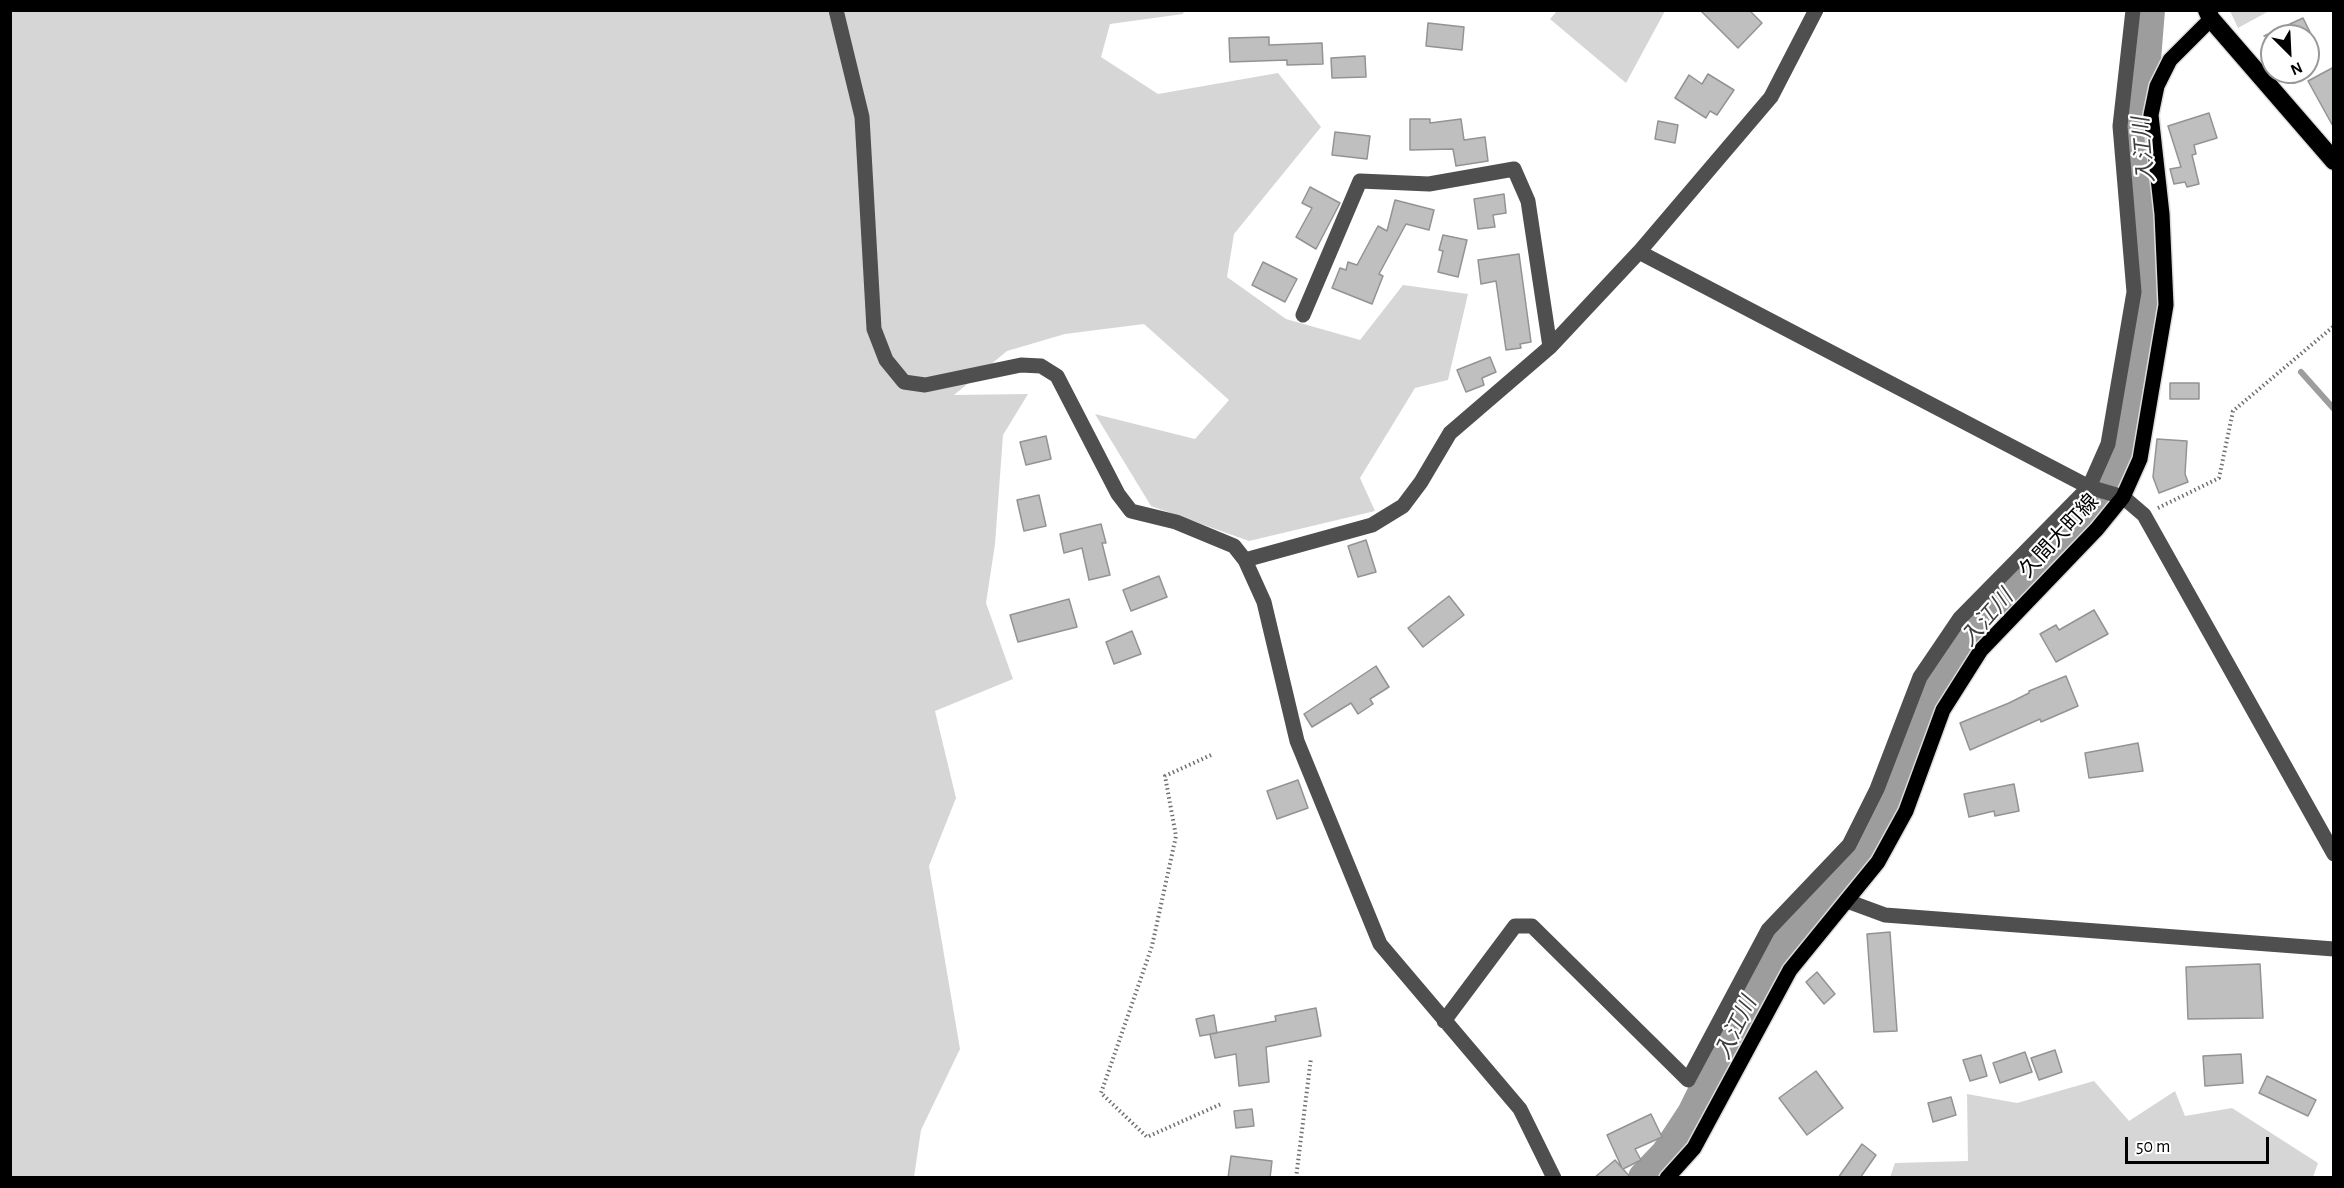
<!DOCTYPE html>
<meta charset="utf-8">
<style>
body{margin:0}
#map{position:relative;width:2344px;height:1188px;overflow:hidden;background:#fff;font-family:"Alegreya Sans",sans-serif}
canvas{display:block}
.frame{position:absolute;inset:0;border:12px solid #000;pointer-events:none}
.north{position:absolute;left:2260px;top:24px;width:60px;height:60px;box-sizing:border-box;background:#fff;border:2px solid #999;border-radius:50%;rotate:156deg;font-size:16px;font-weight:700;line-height:24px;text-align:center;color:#000}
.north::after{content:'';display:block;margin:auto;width:21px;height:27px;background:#000;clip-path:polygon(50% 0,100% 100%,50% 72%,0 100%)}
.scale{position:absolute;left:2125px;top:1137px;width:144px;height:27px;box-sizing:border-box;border:3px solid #000;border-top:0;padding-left:8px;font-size:18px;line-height:21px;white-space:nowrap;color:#000;-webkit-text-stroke:4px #fff;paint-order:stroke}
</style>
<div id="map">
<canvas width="2344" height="1188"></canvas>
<div class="frame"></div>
<div class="north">N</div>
<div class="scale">50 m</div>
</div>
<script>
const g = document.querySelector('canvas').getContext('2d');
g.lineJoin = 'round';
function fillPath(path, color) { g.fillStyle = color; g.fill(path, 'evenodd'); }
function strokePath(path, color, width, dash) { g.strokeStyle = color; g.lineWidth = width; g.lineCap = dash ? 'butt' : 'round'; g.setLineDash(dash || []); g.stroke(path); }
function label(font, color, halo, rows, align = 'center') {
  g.font = font + ' "Alegreya Sans","Noto Sans JP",sans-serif'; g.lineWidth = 4.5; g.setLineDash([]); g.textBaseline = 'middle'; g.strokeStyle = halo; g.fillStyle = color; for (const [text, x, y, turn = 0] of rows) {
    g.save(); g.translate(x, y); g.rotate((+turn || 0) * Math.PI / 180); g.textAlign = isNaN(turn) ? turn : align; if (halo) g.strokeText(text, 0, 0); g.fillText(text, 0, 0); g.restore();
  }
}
const green = new Path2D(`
 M1558,10H1665V11L1626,83L1550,19Z
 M10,11H1184L1183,14L1110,24L1101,57L1158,94L1278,73L1321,127L1234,234L1227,277L1286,319L1360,340L1403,285L1468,294L1448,380L1415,388L1360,478L1375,511L1249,541L1151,506L1095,414L1195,439L1229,400L1144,324L1065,334L1007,351L954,395L1028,394L1003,435L995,544L986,603L1013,679L935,711L956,798L929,866L960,1049L921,1130L914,1177H11Z
 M2230,11H2269L2238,28Z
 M2094,1081L2129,1121L2175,1091L2185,1116L2232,1108L2318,1163L2313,1177H1890L1895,1163L1968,1161L1967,1094L2017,1103Z`);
const stream = new Path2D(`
 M2301,372L2334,409`);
const river = new Path2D(`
 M1645,1178L1667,1155L1694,1114L1761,978L1801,922L1863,852L1893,803L1931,690L1980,620L2094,507L2126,447L2149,309V215L2139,121L2148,10`);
const building = new Path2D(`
 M1700,10H1749L1762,23L1738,48Z
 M2303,18L2312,36H2264Z
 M1428,23L1464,27L1462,50L1426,46Z
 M1269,37V45L1322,43L1323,64L1287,65V60L1230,62L1229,38Z
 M1365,56L1366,77L1332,78L1331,58Z
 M2334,67V128L2308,81Z
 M1708,74L1734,90L1717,115L1710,111L1706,118L1675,98L1689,75L1702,84Z
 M2209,113L2217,138L2194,145L2196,154L2192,155L2199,184L2187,187L2185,182L2174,184L2170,169L2181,167L2168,126Z
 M1410,119H1430V123L1461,119L1464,140L1485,137L1488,161L1456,166L1453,149L1410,150Z
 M1658,121L1678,125L1675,143L1655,139Z
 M1335,132L1370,136L1367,159L1332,155Z
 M1310,187L1340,203L1316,249L1296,237L1312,208L1302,203Z
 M1504,194L1506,213L1493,215L1495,227L1478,229L1474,199Z
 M1395,200L1434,210L1429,230L1406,224L1379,274L1383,276L1372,304L1332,288L1340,268L1346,270L1348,262L1357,265L1378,226L1387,231Z
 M1443,235L1467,240L1458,277L1438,272L1443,251L1439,250Z
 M1519,254L1531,342L1520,344L1521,348L1506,350L1496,281L1481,284L1478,260Z
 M1263,262L1297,279L1285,302L1252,285Z
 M1490,357L1496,372L1482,378L1484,385L1466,392L1457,370Z
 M2170,383H2199V399H2170Z
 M1046,436L1051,459L1026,465L1020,442Z
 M2157,439L2187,441L2185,474L2188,482L2159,493L2153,477Z
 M1039,495L1046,526L1024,531L1017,500Z
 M1101,524L1106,543H1102L1110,575L1089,580L1082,548L1064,553L1060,534Z
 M1366,540L1376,572L1358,577L1348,546Z
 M1159,576L1167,597L1131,611L1123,590Z
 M1449,596L1464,615L1423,647L1408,628Z
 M1069,599L1077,627L1018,642L1010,615Z
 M2094,610L2108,634L2056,662L2040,634L2056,625L2059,630Z
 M1132,631L1141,654L1114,664L1106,642Z
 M1376,666L1389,687L1370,699L1373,704L1358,714L1351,703L1312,727L1304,714Z
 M2066,676L2078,706L2041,722L2040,719L1970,750L1960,723L2009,703L2029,693V691Z
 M2138,743L2143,771L2089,778L2085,753Z
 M1298,780L1308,808L1277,819L1267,791Z
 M2014,784L2019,811L1995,816L1994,811L1969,817L1964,794Z
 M1890,932L1897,1031L1874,1032L1867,934Z
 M2260,964L2263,1018L2188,1019L2186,967Z
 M1817,972L1835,994L1824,1004L1806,982Z
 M1316,1008L1321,1036L1266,1047L1269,1082L1239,1086L1236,1054L1215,1058L1210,1034L1276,1021L1275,1016Z
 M1214,1015L1217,1033L1200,1036L1196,1019Z
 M2055,1050L2062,1072L2039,1080L2031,1058Z
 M2025,1052L2032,1072L2000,1083L1993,1063Z
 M2241,1054L2243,1083L2205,1086L2203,1056Z
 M1981,1055L1987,1076L1970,1081L1963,1060Z
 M1816,1071L1843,1108L1807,1135L1779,1098Z
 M2267,1076L2316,1100L2308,1116L2259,1093Z
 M1951,1097L1956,1115L1933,1122L1928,1103Z
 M1252,1109L1254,1126L1236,1128L1234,1111Z
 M1651,1114L1662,1137L1635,1149L1641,1160L1623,1169L1631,1178H1594L1615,1160L1622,1168L1607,1135Z
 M1862,1144L1876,1155L1860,1178H1838Z
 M1231,1156L1272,1161L1270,1178H1228Z`);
const path = new Path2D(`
 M2158,508L2219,478L2233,411L2334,326
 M1211,755L1165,776L1176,836L1152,946L1101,1093L1147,1137L1221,1104
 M1296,1178L1311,1058`);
const minor = new Path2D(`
 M836,10L862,117L874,329L886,360L904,382L925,385L1021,365L1041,366L1057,376L1118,494L1131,511L1176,522L1234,546L1245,560L1264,602L1297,741L1380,944L1520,1109L1554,1178
 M1639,252L2089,487L2123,497L2144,515L2334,854
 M1303,315L1360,181L1429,184L1514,169L1528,201L1550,347
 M1245,560L1372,525L1403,506L1421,482L1450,433L1550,347L1639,252L1771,97L1816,10
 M1847,901L1885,915L2334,949
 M1444,1021L1515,926H1532L1688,1080L1768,930L1849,845L1877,789L1920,677L1960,618L2089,487L2108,444L2134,292L2120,126L2133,10`);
const major = new Path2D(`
 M1667,1178L1694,1148L1790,970L1878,862L1906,811L1943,710L1981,650L2097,529L2123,497L2140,459L2166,305L2162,214L2151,115L2157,86L2170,60L2211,19`);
const highway = new Path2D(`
 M2207,10L2211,19L2334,161`);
const streetNames = [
 ["久間大町線",2059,536,-47]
];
const waterNames = [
 ["入江川",2144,150,-95],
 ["入江川",1987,618,-49],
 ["入江川",1736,1028,-64]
];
fillPath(green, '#d6d6d6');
strokePath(stream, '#9d9d9d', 6);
strokePath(river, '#9d9d9d', 34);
fillPath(building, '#bfbfbf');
strokePath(building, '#939393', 1.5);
strokePath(major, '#dbdbdb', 18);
strokePath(highway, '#dbdbdb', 21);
strokePath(path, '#717171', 4, [1.5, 3]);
strokePath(minor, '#4f4f4f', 15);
strokePath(major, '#000', 15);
strokePath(highway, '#000', 18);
label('21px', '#000', '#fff', streetNames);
label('italic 22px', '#3e3e3e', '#fff', waterNames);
</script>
